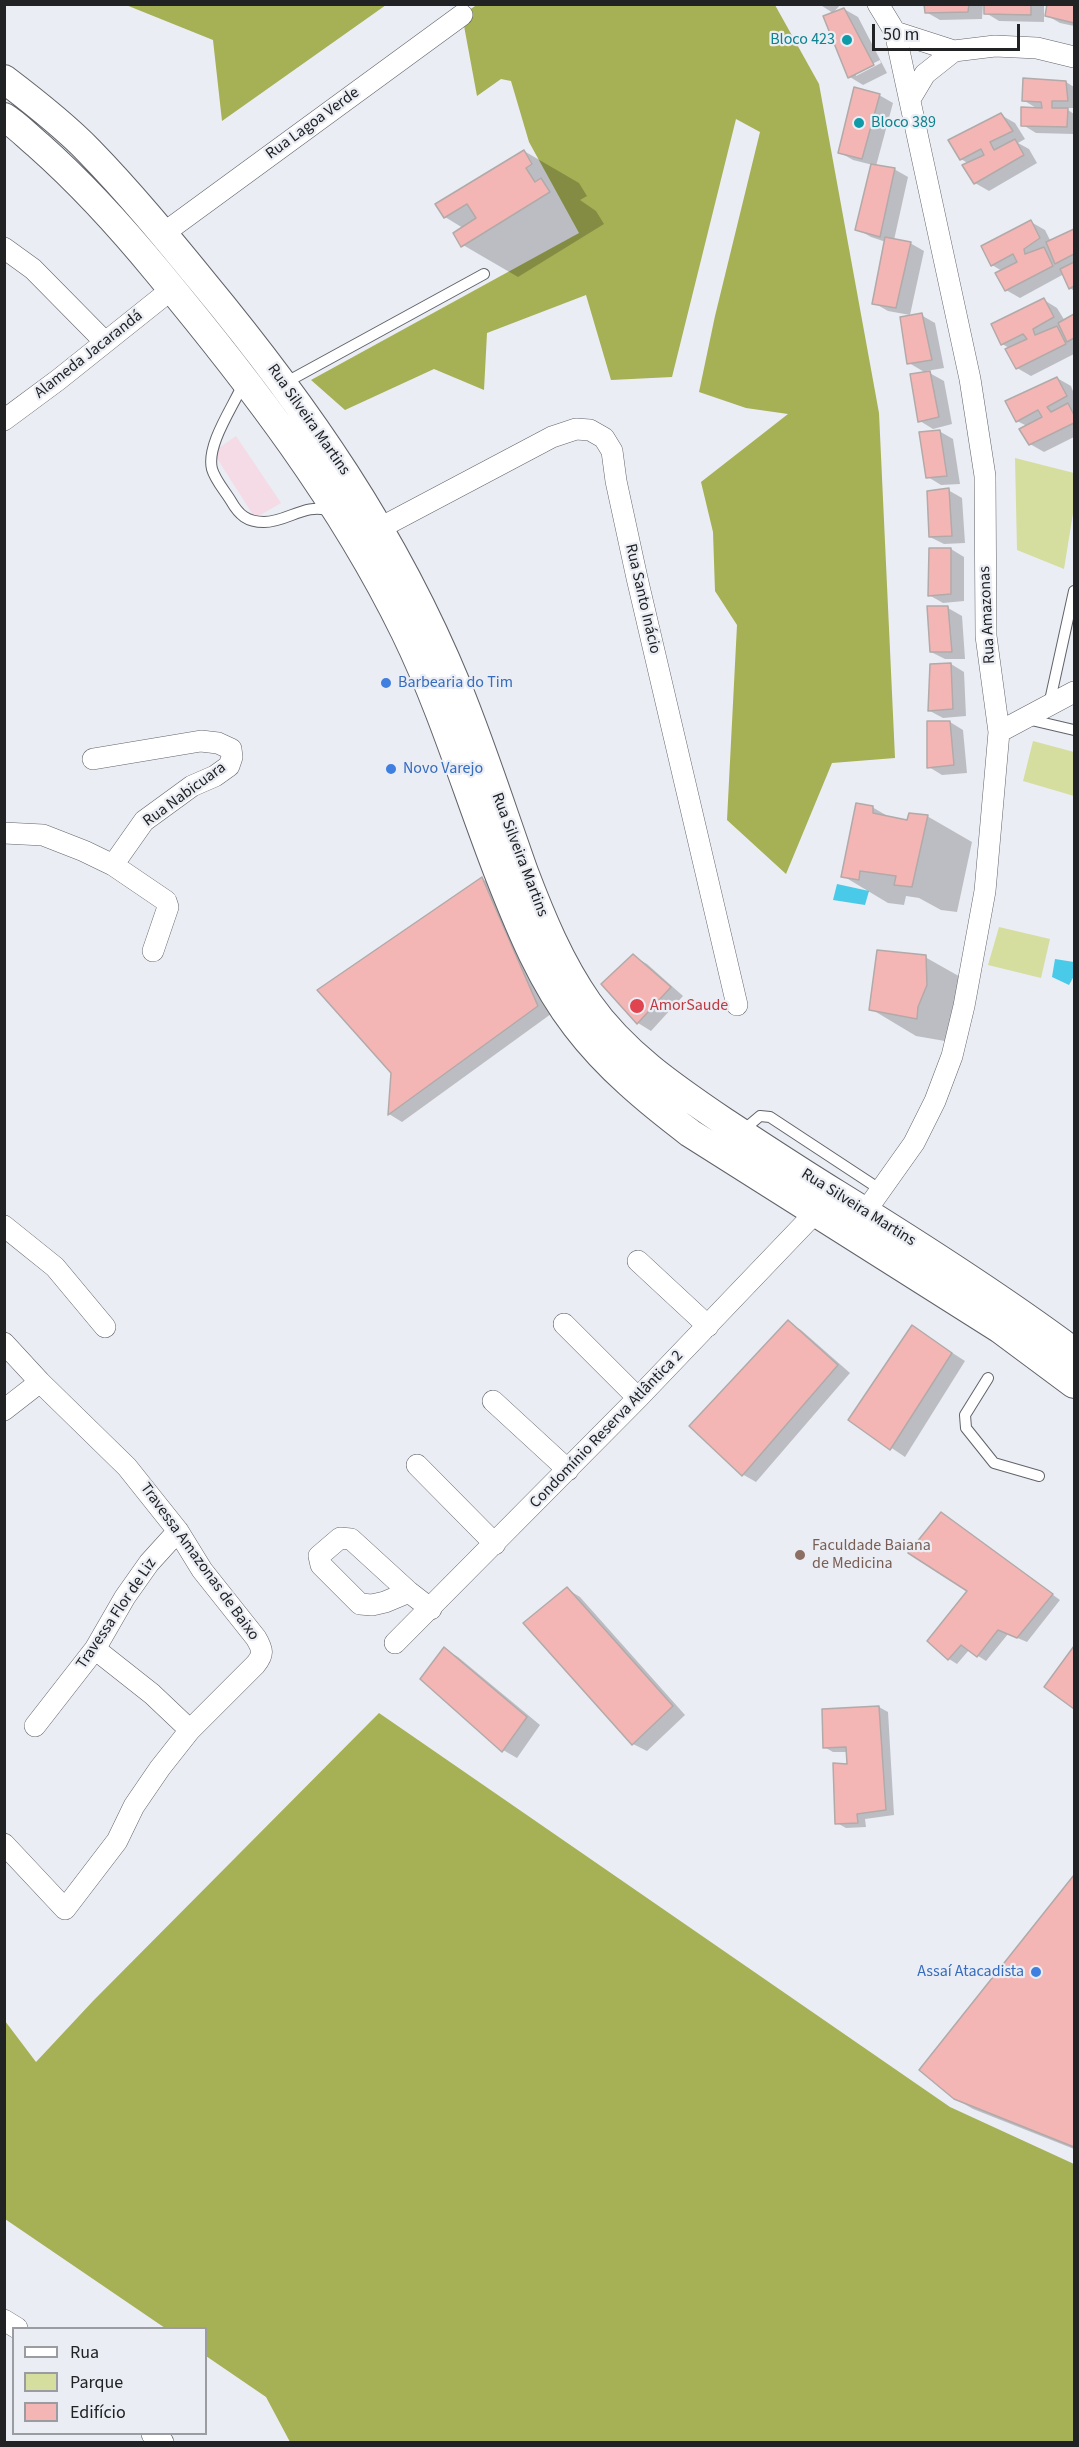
<!DOCTYPE html>
<meta charset="utf-8">
<style>
body{margin:0}
#map{position:relative;width:1079px;height:2447px;overflow:hidden;background:#eaedf4;font-family:"Source Sans 3",sans-serif}
canvas{display:block}
.frame{position:absolute;inset:0;border:6px solid #212224;pointer-events:none}
.legend{position:absolute;left:12px;top:2327px;width:195px;height:108px;box-sizing:border-box;background:#eaedf4;border:2px solid #9a9ca1;margin:0;padding:8px 10px;list-style:none;font-size:18px;color:#212224}
.legend li{display:flex;align-items:center;gap:12px;height:30px}
.legend b{width:30px;border:2px solid #9a9ca1}
.scale{position:absolute;left:872px;top:24px;width:148px;height:27px;box-sizing:border-box;border:3px solid #212224;border-top:0;padding-left:8px;font-size:18px;line-height:21px;white-space:nowrap;color:#212224;-webkit-text-stroke:4px #eaedf4;paint-order:stroke}
</style>
<div id="map">
<canvas width="1079" height="2447"></canvas>
<div class="frame"></div>
<ul class="legend">
<li><b style="height:8px;background:#fff"></b>Rua</li>
<li><b style="height:16px;background:#d5de9e"></b>Parque</li>
<li><b style="height:16px;background:#f3b6b5"></b>Edifício</li>
</ul>
<div class="scale">50 m</div>
</div>
<script>
const g = document.querySelector('canvas').getContext('2d');
g.lineJoin = 'round';
function fillPath(path, color) { g.fillStyle = color; g.fill(path, 'evenodd'); }
function strokePath(path, color, width, dash) { g.strokeStyle = color; g.lineWidth = width; g.lineCap = dash ? 'butt' : 'round'; g.setLineDash(dash || []); g.stroke(path); }
function label(font, color, halo, rows, align = 'center') {
  g.font = font + ' "Source Sans 3",sans-serif'; g.lineWidth = 4.5; g.setLineDash([]); g.textBaseline = 'middle'; g.strokeStyle = halo; g.fillStyle = color; for (const [text, x, y, turn = 0] of rows) {
    g.save(); g.translate(x, y); g.rotate((+turn || 0) * Math.PI / 180); g.textAlign = isNaN(turn) ? turn : align; if (halo) g.strokeText(text, 0, 0); g.fillText(text, 0, 0); g.restore();
  }
}
const commercial = new Path2D(`
 M236,436L281,503L255,518L213,452Z`);
const green = new Path2D(`
 M1015,458L1074,473V507L1064,569L1017,550Z
 M1033,741L1074,752V796L1023,781Z
 M999,927L1050,939L1041,978L988,965Z`);
const forest = new Path2D(`
 M478,4L775,5L819,84L879,413L895,758L832,763L786,874L727,820L737,625L715,591L713,532L701,482L788,414L746,408L699,392L715,316L760,132L736,119L672,377L611,380L586,295L487,333L484,390L434,369L345,410L311,380L579,233L529,142L511,81L501,79L477,96L462,15Z
 M126,5H386L222,121L213,40Z
 M379,1713L950,2107L1074,2164V2442H290L266,2397L206,2356V2328H165L5,2219V2021L36,2062L93,2001Z`);
const water = new Path2D(`
 M837,884L869,891L865,905L833,900Z
 M1055,959L1074,962V976L1069,985L1052,977Z`);
const shadow = new Path2D(`
 M819,4H841L833,13L844,9L858,17L887,73L863,85L850,77L833,13ZM880,60L881,63L856,76V72Z
 M926,4H983L982,19L940,20L926,12Z
 M986,4H1044V22L999,21L986,13Z
 M1048,4H1074V26L1060,23L1046,15Z
 M1066,82L1074,87V108H1065L1074,114V134L1036,133L1023,125L1038,109L1023,100Z
 M879,95L893,103L876,166L894,169L908,177L894,240L910,243L924,251L910,315L888,311L874,303L886,242L871,237L857,229L873,165L853,160L839,152Z
 M1001,115L1015,123L1025,139L1018,143L1029,149L1037,163L989,191L975,183L969,164L961,159Z
 M524,151L579,183L587,196L580,200L596,211L604,224L518,277L463,245V228L445,217Z
 M1031,222L1045,230L1051,242L1074,230V291L1070,288L1064,274L1020,298L1006,290L1002,271L992,265Z
 M1044,300L1057,308L1065,321L1074,316V354L1031,376L1017,368L1011,349L1002,344Z
 M921,315L935,323L944,368L926,371L944,381L952,424L933,429L920,421L926,373L909,363Z
 M1057,378L1071,386L1074,394V437L1044,452L1030,444L1027,426L1017,421Z
 M939,431L953,439L960,484L941,485L928,477Z
 M948,490L962,498L965,543L944,544L930,537Z
 M951,549L964,557V601L943,603L929,595Z
 M948,608L962,616L965,659H945L931,652Z
 M951,664L964,672L966,716L943,718L930,711Z
 M950,722L963,730L967,773L942,775L929,767Z
 M872,807L891,818L908,821L927,816L972,842L957,912L941,910L919,898L906,896L904,905L888,903L843,876Z
 M482,879L495,886L551,1014L402,1122L389,1114L392,1073Z
 M633,956L647,964L683,996L651,1031L638,1023Z
 M925,957L971,983L962,1044L916,1036L871,1009Z
 M788,1322L801,1330L850,1373L756,1482L742,1474Z
 M912,1327L965,1361L905,1457L850,1420Z
 M942,1514L1060,1600L1027,1642L1008,1634L986,1661L969,1650L957,1664L949,1659L969,1591Z
 M567,1589L580,1597L685,1715L647,1751L633,1744Z
 M1074,1648V1707L1046,1686Z
 M445,1649L458,1657L540,1725L517,1758L503,1750L422,1679Z
 M879,1707L888,1712L894,1815L865,1819L866,1827L846,1828L837,1823L849,1766L848,1752H833L824,1747Z
 M1074,1878V2149L973,2109L954,2098L921,2070Z`);
const building = new Path2D(`
 M924,4H969L968,12L925,13Z
 M984,4H1031V15L984,14Z
 M1047,4H1074V23L1045,16Z
 M844,8L874,65L848,78L823,16Z
 M1023,78L1066,81L1068,101H1052V108H1068L1067,127L1021,126V107L1042,108L1041,102L1022,101Z
 M854,87L880,94L862,159L838,153Z
 M1001,113L1013,131L990,142L994,150L1015,139L1024,155L974,184L962,165L984,155L981,149L960,160L948,140Z
 M524,150L532,164L526,168L535,182L541,178L550,192L461,247L453,233L476,218L467,204L444,218L435,204Z
 M871,164L895,168L880,237L855,230Z
 M1031,220L1040,238L1024,249L1025,254L1044,247L1053,266L1005,291L995,273L1017,262L1013,254L991,266L981,246Z
 M1074,229V254L1055,264L1046,242Z
 M885,237L911,242L896,308L872,304Z
 M1074,262V286L1069,289L1060,269Z
 M1044,298L1054,317L1033,329L1035,335L1057,326L1066,344L1016,369L1005,349L1027,339L1023,334L1001,345L991,324Z
 M922,313L932,360L907,364L900,317Z
 M1074,314V338L1067,342L1058,323Z
 M930,371L939,417L918,422L910,374Z
 M1057,377L1067,396L1047,407L1051,412L1068,403L1074,415V423L1029,445L1019,429L1042,417L1038,410L1016,422L1005,401Z
 M940,430L947,476L926,478L919,432Z
 M949,488L952,536L929,537L927,491Z
 M929,548H951V594L928,596Z
 M927,606H948L952,652H930Z
 M951,663L953,709L928,711L930,664Z
 M927,721H950L954,765L927,768Z
 M856,803L873,806V813L907,820L909,813L928,815L912,887L894,885L896,876L860,871L859,880L841,877Z
 M482,877L538,1006L388,1115L391,1073L317,990Z
 M877,950L926,955L927,985L918,1007L917,1019L869,1010Z
 M633,954L671,987L637,1024L601,984Z
 M788,1320L838,1365L742,1476L689,1426Z
 M912,1325L952,1353L890,1450L848,1420Z
 M941,1512L1053,1594L1017,1638L998,1630L977,1657L961,1645L948,1660L927,1641L967,1591L908,1553Z
 M567,1587L673,1706L632,1745L523,1623Z
 M1074,1646V1709L1044,1687Z
 M444,1647L527,1717L502,1752L420,1679Z
 M879,1706L886,1810L857,1814L858,1823L835,1824L833,1763L847,1764L846,1747L823,1748L822,1709Z
 M1074,1875V2147L954,2099L919,2070Z`);
const service = new Path2D(`
 M243,384C233,407 206,445 212,469C215,480 225,491 231,501C239,515 247,522 264,522C288,522 305,502 331,511
 M283,384L484,274
 M1049,705L1074,591
 M1027,719L1074,730
 M741,1132L760,1116L770,1117L881,1190
 M988,1378L965,1415L966,1428L994,1463L1039,1476`);
const minor = new Path2D(`
 M895,32L954,51L995,46L1037,48L1074,57
 M910,99L925,74L954,51
 M164,233L462,15
 M4,248L33,269L105,342
 M4,420L58,380L172,289
 M380,528L552,437L576,429L590,430L604,438L612,451L616,481L637,578L737,1005
 M999,732L1074,692
 M93,759L201,741L218,743L231,749L232,757L229,766L215,776L192,786L144,821L113,865
 M4,833L43,835L84,851L113,865L166,901L168,907L153,951
 M865,1212L914,1143L935,1101L952,1056L964,1006L985,891L999,732L986,636L985,476L970,379L895,32L878,4
 M4,1226L55,1267L105,1327
 M638,1261L708,1326
 M564,1324L638,1398
 M4,1343L40,1382L127,1467L178,1531L202,1570L256,1638C263,1650 264,1654 255,1665L190,1730L160,1768L134,1806L117,1841L65,1909L4,1844
 M493,1401L568,1470
 M4,1410L40,1382
 M417,1465L495,1544
 M409,1592L385,1602L372,1605L360,1604L321,1565L319,1556L340,1538L351,1539L409,1592L431,1609
 M395,1643L638,1398L815,1213
 M95,1649L152,1694L190,1730
 M35,1726L95,1649L125,1597L149,1563L178,1531
 M4,2320L17,2328
 M152,2434L163,2442`);
const secondary = new Path2D(`
 M4,79C33,101 64,125 89,151C129,192 166,237 202,281C307,408 394,533 457,686C482,747 502,810 524,872C541,917 560,963 588,1003C623,1053 673,1087 723,1121C761,1146 799,1171 838,1195C919,1245 999,1296 1074,1352
 M4,117C17,125 27,136 38,145C82,184 121,227 158,272C251,384 341,501 405,632C443,710 468,795 500,877C520,928 542,982 576,1026C608,1068 648,1101 690,1133L1000,1329L1074,1384`);
const markers = [
 [847,40,6,"#0f9aa8"],
 [859,123,6,"#0f9aa8"],
 [386,683,6,"#3f7fe0"],
 [391,769,6,"#3f7fe0"],
 [637,1006,8,"#e0444e"],
 [800,1555,6,"#8d6e63"],
 [1036,1972,6,"#3f7fe0"]
];
const cultureNames = [
 ["Bloco 423",835,40],
 ["Bloco 389",871,123,"left"]
];
const streetNames = [
 ["Rua Lagoa Verde",313,124,-36],
 ["Alameda Jacarandá",89,355,-38],
 ["Rua Silveira Martins",308,420,55],
 ["Rua Santo Inácio",642,599,77],
 ["Rua Amazonas",988,615,-93],
 ["Rua Nabicuara",185,795,-36],
 ["Rua Silveira Martins",519,855,69],
 ["Rua Silveira Martins",858,1208,32],
 ["Condomínio Reserva Atlântica 2",607,1430,-46],
 ["Travessa Amazonas de Baixo",199,1562,54],
 ["Travessa Flor de Liz",117,1614,-56]
];
const shopNames = [
 ["Barbearia do Tim",398,683],
 ["Novo Varejo",403,769],
 ["Assaí Atacadista",1024,1972,"right"]
];
const healthNames = [
 ["AmorSaude",650,1006]
];
const educationNames = [
 ["Faculdade Baiana",812,1546],
 ["de Medicina",812,1564]
];
fillPath(commercial, '#f4dbe5');
fillPath(green, '#d5de9e');
fillPath(forest, '#a6b054');
fillPath(water, '#4acae9');
fillPath(shadow, '#0003');
fillPath(building, '#f3b6b5');
strokePath(building, '#b2a9a9', 1.5);
strokePath(service, '#61636a', 12);
strokePath(minor, '#61636a', 22);
strokePath(secondary, '#61636a', 30);
strokePath(service, '#fff', 10);
strokePath(minor, '#fff', 21);
strokePath(secondary, '#fff', 28);
for (const [x, y, r, color] of markers) { const dot = new Path2D(); dot.arc(x, y, r, 0, 2 * Math.PI); g.fillStyle = color; g.fill(dot); strokePath(dot, '#eaedf4', 2); }
label('16px', '#0d838f', '#eaedf4', cultureNames, 'right');
label('16px', '#212224', '#eaedf4', streetNames);
label('16px', '#366cbe', '#eaedf4', shopNames, 'left');
label('16px', '#be3a42', '#eaedf4', healthNames, 'left');
label('16px', '#785e54', '#eaedf4', educationNames, 'left');
</script>
